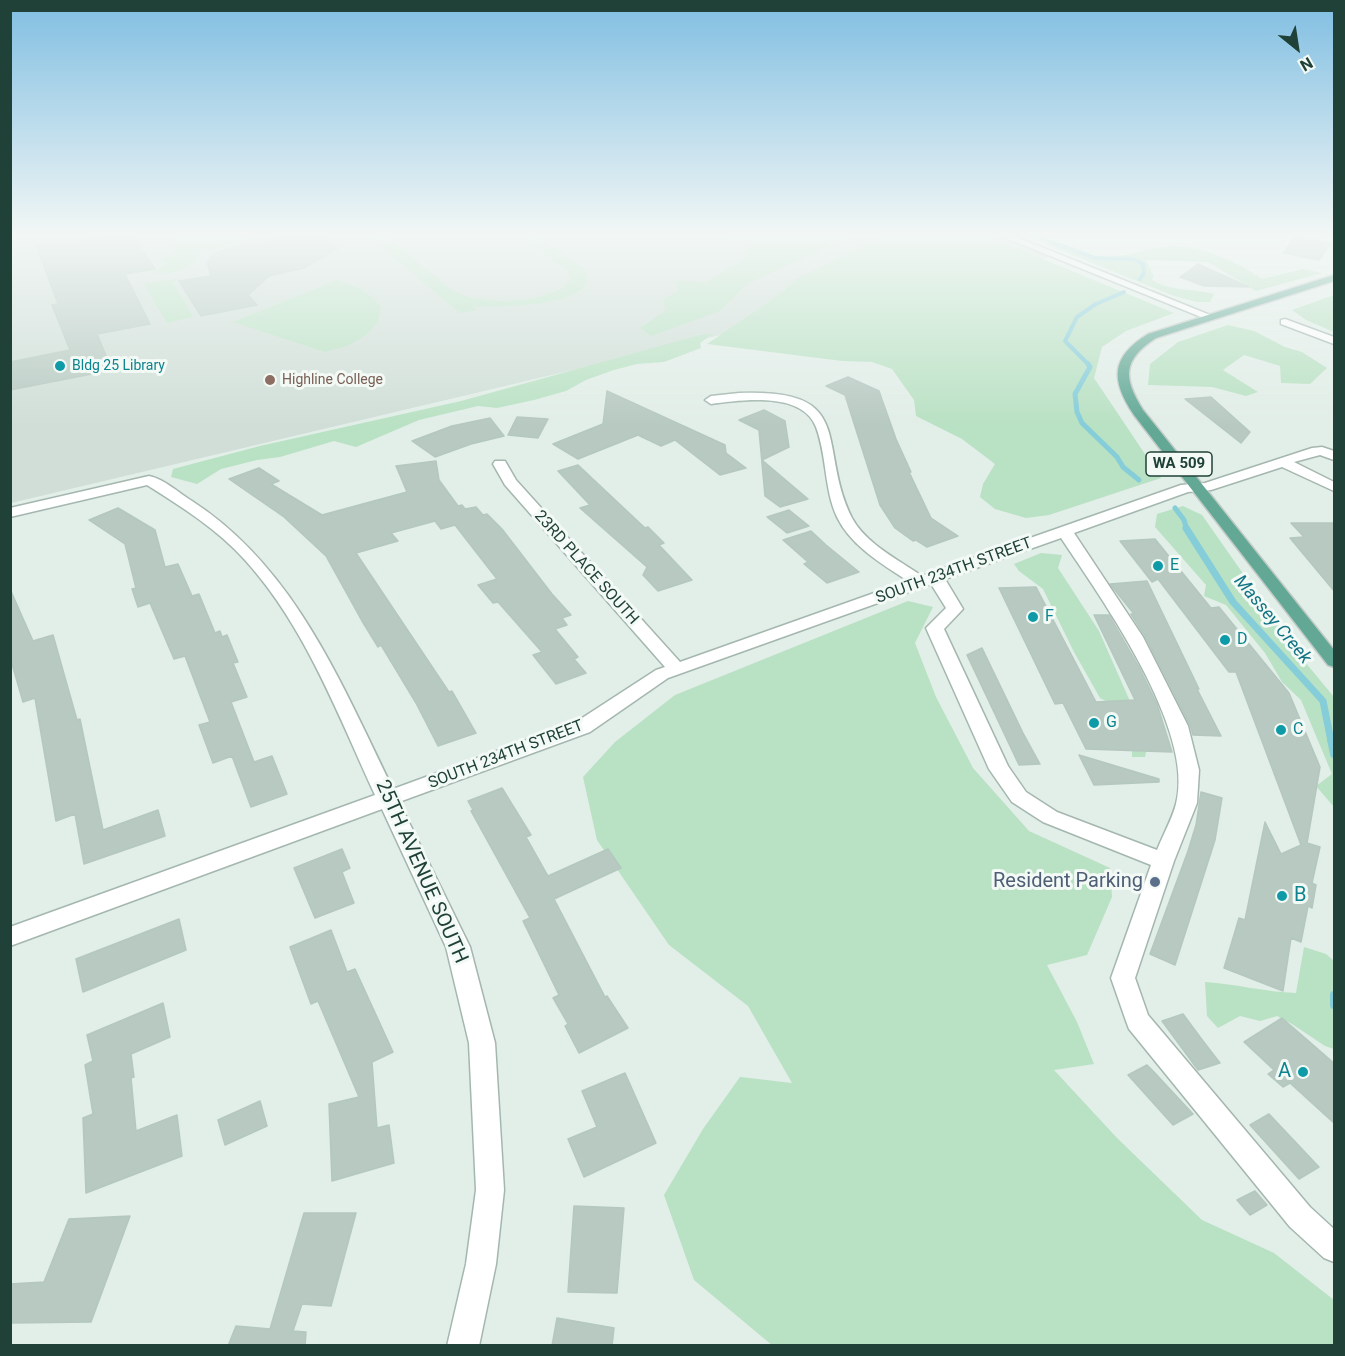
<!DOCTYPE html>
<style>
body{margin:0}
#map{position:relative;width:1345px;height:1356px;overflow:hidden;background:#e2eee8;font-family:Roboto,sans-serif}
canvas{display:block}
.frame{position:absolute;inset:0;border:12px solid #204137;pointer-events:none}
.north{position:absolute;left:1267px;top:18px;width:60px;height:60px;-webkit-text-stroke:4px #f3faf6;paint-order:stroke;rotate:150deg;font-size:16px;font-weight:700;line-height:24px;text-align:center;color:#204137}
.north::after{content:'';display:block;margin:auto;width:21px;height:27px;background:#204137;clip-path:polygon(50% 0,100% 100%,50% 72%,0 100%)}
</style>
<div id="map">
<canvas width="1345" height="1356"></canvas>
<div class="frame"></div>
<div class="north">N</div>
</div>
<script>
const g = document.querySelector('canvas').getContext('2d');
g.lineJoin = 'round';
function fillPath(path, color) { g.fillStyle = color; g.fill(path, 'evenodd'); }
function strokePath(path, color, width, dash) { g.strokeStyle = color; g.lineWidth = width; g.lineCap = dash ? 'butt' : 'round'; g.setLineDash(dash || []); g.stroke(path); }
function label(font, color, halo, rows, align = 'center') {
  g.font = font + ' Roboto,sans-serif'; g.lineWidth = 6; g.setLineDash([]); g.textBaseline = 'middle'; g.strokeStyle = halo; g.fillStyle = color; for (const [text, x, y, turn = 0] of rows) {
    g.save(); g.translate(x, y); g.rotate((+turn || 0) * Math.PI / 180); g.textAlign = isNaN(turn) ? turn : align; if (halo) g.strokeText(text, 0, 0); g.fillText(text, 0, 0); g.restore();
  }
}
const built = new Path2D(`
 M10,236H997L1050,257L11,503Z`);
const green = new Path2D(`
 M180,236H259L200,253C189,270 174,275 153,273L166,264L159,260L176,253L169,245Z
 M368,236H386L452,290L470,298L497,301L527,300L552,293L564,287L570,280L568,270L516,236H534L583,268C611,307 490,308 473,306L477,310L460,313Z
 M701,236H852L747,284L720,311L651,336L640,328L666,310L663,300L678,291L677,281L707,282L741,261L753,243Z
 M883,236H987L1174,313L1126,331L1102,347L1094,378L1161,478L1049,515L1026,518L995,509L980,497L983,484L995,464L962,439L916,416L914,400L892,369L872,362L842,361L707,344L782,293L796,279Z
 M1026,236C1052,236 1071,252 1096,256C1123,261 1147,246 1173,246C1201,245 1240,263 1262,279L1303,269L1322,273L1256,291L1208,262L1146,260L1154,277L1152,280C1173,292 1192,288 1214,294L1210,302H1197L1174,296Z
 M178,279L173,282L193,317L167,323L144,284Z
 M337,280C356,286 369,291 381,307L378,322L366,335L347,346L325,352L233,322Z
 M1334,295V332L1306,320L1292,310Z
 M1228,325L1254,331L1285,347L1302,352L1327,368L1310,384L1281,383L1280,366L1244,355L1223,370L1258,392L1246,396L1212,387L1148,385L1150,364L1178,342Z
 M713,334L700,343L701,348L664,362L637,364L614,370L586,380L566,391L534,400L497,408L478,406L419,420L356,447L334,441L280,457L257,460L221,469L197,484L171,477L173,469L260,446L461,401L700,335Z
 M1183,506L1202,515L1305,662L1334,697V807L1316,786L1332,774L1301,700L1282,682L1265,653L1226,605L1204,596L1206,585L1155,527L1157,514Z
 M1041,553L1062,555L1058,568L1099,631L1148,742L1145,757H1132V742L1115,706L1100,698L1074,652L1043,589L1019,571L1014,564Z
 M908,601L933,607L915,643L936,697L973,768L1029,831L1110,868L1112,897L1087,955L1047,965L1077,1022L1094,1064L1054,1070L1117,1138L1202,1220L1274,1253L1334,1300V1345L773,1346L694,1280L664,1195L703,1129L740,1077L792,1083L748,1006L669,945L597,840L583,777L615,742L675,695Z
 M1304,947L1326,954L1334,961V1049L1325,1046L1292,1024L1277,1016L1260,1021L1240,1016L1218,1028L1207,1016L1205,982C1236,984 1265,992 1296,993Z`);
const streamFar3 = new Path2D(`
 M1035,236L1095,258L1134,259L1143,264L1144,273L1140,279
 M1089,365L1065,341L1077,317L1096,304L1124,292`);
const streamFar2 = new Path2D(`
 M1088,364L1090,367L1075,394L1077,412L1082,423L1117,457L1123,467L1139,480
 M1175,508L1184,520L1187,530`);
const streamFar1 = new Path2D(`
 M1186,528L1233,602L1323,701L1331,741`);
const stream = new Path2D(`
 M1331,739L1334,754
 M1334,995V1005`);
const building = new Path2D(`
 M112,236H133L155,269L125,274L150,324L97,334L112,370L10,390V362L70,350L52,305L58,304L36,245L61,241L62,244Z
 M279,236H325L337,249L304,268L269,276L248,295L257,305L201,316L179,281L211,276L207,263L212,256L223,250L245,244L275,241Z
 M1295,237L1331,243L1319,260L1283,253Z
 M1198,264L1249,287L1204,286L1180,277Z
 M848,377L879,391L896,439L911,472H909L931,518L958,536L927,547L916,540L913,541L895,528L880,505L845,395L826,386Z
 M607,391L725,445L726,453L746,468L720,475L675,440L661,446L638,435L578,459L553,444L603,424Z
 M1211,397L1250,432L1241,443L1185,399Z
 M764,410L785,421L789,447L762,460L808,499L780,507L765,496L759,430L739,420Z
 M517,417L548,419L538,438L508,435Z
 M490,418L504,436L471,444L435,457L412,441L452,426Z
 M436,461L439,480L458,506L462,505L465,509L476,507L483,515L487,514L502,529L552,594L571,615L562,618L567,625L555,629L578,657L574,659L586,673L556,684L533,655L542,652L498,602L493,603L478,585L497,579L455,525L441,529L435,521L391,533L398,541L356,553L449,692L452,691L476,733L438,746L416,703L381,645L378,647L362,621L326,556L284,517L229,479L259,468L279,481L271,484L322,515L407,492L396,466Z
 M578,465L645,528L648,527L664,543L659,545L692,580L658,591L643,575L647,567L580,508L590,505L558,471Z
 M118,508L155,530L165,567L178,564L192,596L199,594L215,633L220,631L222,637L227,635L238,662L233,663L247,697L231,702L254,762L272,756L287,794L251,807L232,756L213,763L199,725L210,722L185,656L174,659L150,603L138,607L132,589L136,588L125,544L89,520Z
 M789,510L809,526L787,533L767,517Z
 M1291,523H1335V592L1290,538L1304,537Z
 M811,531L826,545L859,572L827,583L804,564L808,562L783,540Z
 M1155,539L1211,608L1219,607L1289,693L1320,767L1307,843L1320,847L1312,883L1316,885L1312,908L1308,906L1301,942L1291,938L1283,991L1224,968L1239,918L1245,920L1265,822L1281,854L1301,845L1236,672H1229L1158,579L1152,582L1120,541Z
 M1147,581L1199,689H1197L1221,736L1193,735L1190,725L1145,636L1131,614H1134L1110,584Z
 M1036,587L1096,702L1135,700L1094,615H1109L1139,667L1157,704L1172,752L1086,749L1063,703L1055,704L999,588Z
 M10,589L33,641L53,635L77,720L80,719L103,830L158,810L165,836L84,864L75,814L56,821L35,698L23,702L10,657Z
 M982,648L1023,733L1040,764L1019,765L967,655Z
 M1079,755L1159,779V782L1094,785Z
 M502,788L531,835L526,837L548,876L608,849L621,868L554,899L605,997L607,996L628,1028L579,1053L565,1026L568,1024L553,998L559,995L523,921L530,918L471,811L473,810L468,801Z
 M1201,792L1222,798L1215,840L1175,965L1150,954L1188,851L1196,825Z
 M342,849L350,868L342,872L354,903L315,918L294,868Z
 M179,919L186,950L83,992L76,959Z
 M331,930L347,972L355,969L393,1052L372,1062L377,1128L389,1125L394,1163L332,1181L329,1104L359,1097L318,1001L311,1004L290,947Z
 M163,1003L170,1037L131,1054L134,1077L131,1078L136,1131L177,1115L182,1156L86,1193L83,1118L93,1114L85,1065L93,1061L87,1035Z
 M1183,1014L1203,1041L1220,1063L1198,1070L1162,1021Z
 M1282,1018L1335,1064V1124L1290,1083L1283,1087L1268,1074L1274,1070L1244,1042Z
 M1147,1065L1154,1072L1193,1114L1173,1125L1128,1075Z
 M625,1073L656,1143L584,1177L568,1139L597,1127L582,1091Z
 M260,1101L267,1126L225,1145L218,1120Z
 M1269,1114L1319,1167L1299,1179L1250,1125Z
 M1255,1191L1267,1205L1250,1215L1237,1200Z
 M574,1206L624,1208L617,1293L568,1292Z
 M304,1213H356L331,1306L302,1304L293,1331L306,1332L305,1346H228L236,1326L270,1329Z
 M130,1216L91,1322L10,1323V1284L44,1282L69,1219Z
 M557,1318L614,1328L612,1346H552Z`);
const minor = new Path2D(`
 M1001,236H1014L1215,317L1210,320L1206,319Z
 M1285,319L1334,337V344L1281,324V320Z
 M739,393C859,388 816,446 852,518C866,544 899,560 922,576L1181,485L1205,483L1312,448L1322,447L1334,451V460L1320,455L1294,462L1334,482V491L1282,467L1211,490L1188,492L1074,533L1143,637L1188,726L1199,770L1197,803L1174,861L1135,978L1148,1015L1310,1207L1334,1229V1262L1324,1258L1290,1227L1129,1029L1126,1021L1111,978L1151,865L1043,822L1012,802L989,769L926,628L946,608L931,584L668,678L590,732L399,802L470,947L495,1043L504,1190L496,1264L479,1346H447L466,1264L476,1190L469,1043L446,947L382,809L10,946V927L375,795C338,715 305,626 245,560C217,529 182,507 147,485L10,517V508L149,476C164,479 179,493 192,501C295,568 341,683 393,789L576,722L656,670L665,667L505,485L493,464L495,461H505L516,480L680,662L908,581C882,564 851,546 837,517C824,489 827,456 816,427C802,391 741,400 711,404L705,400L711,396ZM1061,538C1101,598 1196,730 1176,804C1172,819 1163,835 1157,850L1057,812L1026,792L1008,766L944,629L963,609L945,579Z`);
const major = new Path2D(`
 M1334,275V281L1156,338C1122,360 1123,378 1143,410L1334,650V667L1328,665L1134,415C1110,379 1111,357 1148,334Z`);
const markers = [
 [60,366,6,"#0f9aa8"],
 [270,380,6,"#8d6e63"],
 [1158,566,6,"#0f9aa8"],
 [1033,617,6,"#0f9aa8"],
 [1225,640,6,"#0f9aa8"],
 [1094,723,6,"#0f9aa8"],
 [1281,730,6,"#0f9aa8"],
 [1155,882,6,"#5c6f8a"],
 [1282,896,6,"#0f9aa8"],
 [1303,1072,6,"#0f9aa8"]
];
const farCulturenames = [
 ["Bldg 25 Library",72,366]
];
const farEducationnames = [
 ["Highline College",282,380]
];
const shields = [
 [1179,464,66]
];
const shieldNames = [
 ["WA 509",1179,464]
];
const cultureNames = [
 ["E",1170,566],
 ["F",1045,617],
 ["D",1237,640],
 ["G",1106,723],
 ["C",1293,730]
];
const streetNames = [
 ["23RD PLACE SOUTH",586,568,48],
 ["SOUTH 234TH STREET",954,571,-20],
 ["SOUTH 234TH STREET",506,755,-21]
];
const waterNames = [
 ["Massey Creek",1272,620,50]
];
const nearStreetnames = [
 ["25TH AVENUE SOUTH",421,872,66]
];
const nearServicenames = [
 ["Resident Parking",1143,882]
];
const nearCulturenames = [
 ["B",1294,896],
 ["A",1291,1072,"right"]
];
fillPath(built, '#d0ded7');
fillPath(green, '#b9e1c3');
strokePath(streamFar3, '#84cdd9', 4);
strokePath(streamFar2, '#84cdd9', 5);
strokePath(streamFar1, '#84cdd9', 7);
strokePath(stream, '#84cdd9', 8);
fillPath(building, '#b7c9c1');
strokePath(building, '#b4c8bf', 1.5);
strokePath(minor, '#a4b7af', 3);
strokePath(major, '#c1cac7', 3);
fillPath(minor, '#fff');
fillPath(major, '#62a895');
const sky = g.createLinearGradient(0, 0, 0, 426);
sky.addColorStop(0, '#80bee2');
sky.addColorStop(0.55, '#f2f7f5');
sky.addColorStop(1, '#f2f7f500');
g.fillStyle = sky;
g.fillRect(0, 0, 1345, 426);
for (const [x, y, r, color] of markers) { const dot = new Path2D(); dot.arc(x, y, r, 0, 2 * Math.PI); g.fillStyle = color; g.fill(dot); strokePath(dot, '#f3faf6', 2); }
label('14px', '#0d838f', '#f3faf6', farCulturenames, 'left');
label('14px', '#785e54', '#f3faf6', farEducationnames, 'left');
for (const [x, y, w] of shields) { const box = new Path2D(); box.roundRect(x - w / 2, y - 12, w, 24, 4.5); g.fillStyle = '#f3faf6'; g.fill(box); strokePath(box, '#204137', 1.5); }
label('bold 15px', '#204137', null, shieldNames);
label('16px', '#0d838f', '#f3faf6', cultureNames, 'left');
label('16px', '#204137', '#f3faf6', streetNames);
label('italic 18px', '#137384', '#f3faf6', waterNames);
label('20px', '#204137', '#f3faf6', nearStreetnames);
label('20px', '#4e5e75', '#f3faf6', nearServicenames, 'right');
label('20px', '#0d838f', '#f3faf6', nearCulturenames, 'left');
</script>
